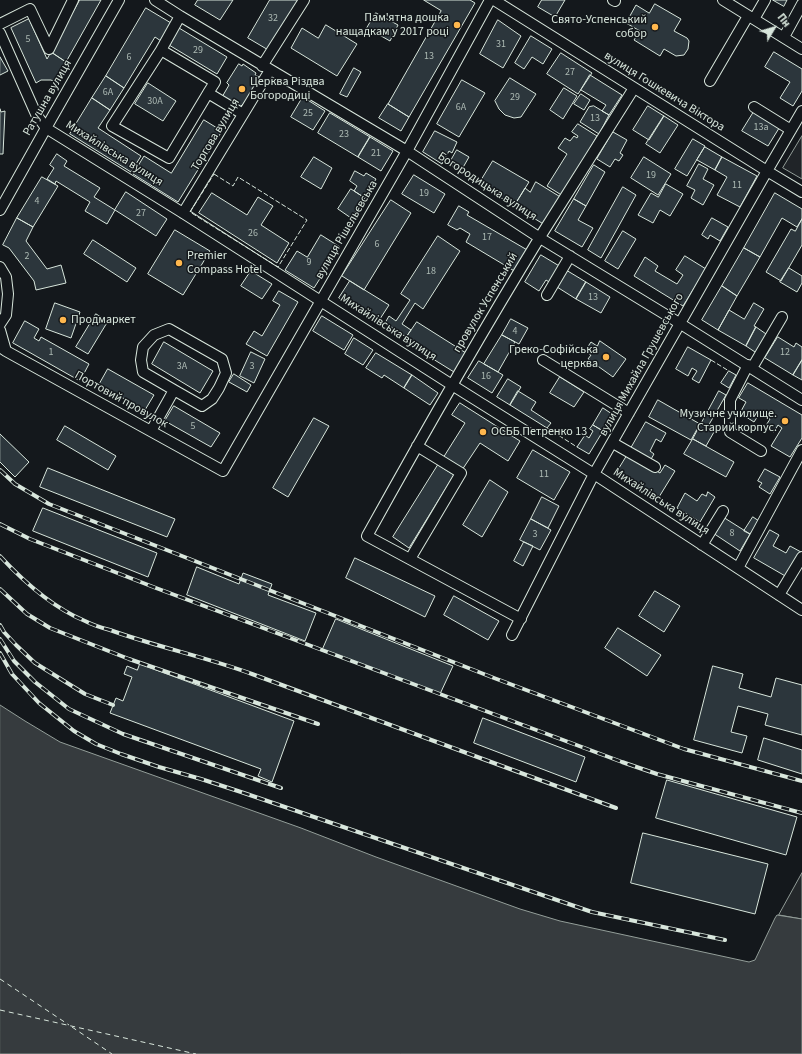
<!DOCTYPE html>
<meta charset="utf-8">
<style>
body{margin:0}
#map{position:relative;width:802px;height:1054px;overflow:hidden;background:#14181c;font-family:"Source Sans 3",sans-serif}
canvas{display:block}
.north{position:absolute;left:754px;top:8px;width:40px;height:40px;-webkit-text-stroke:3px #14181c;paint-order:stroke;rotate:52deg;font-size:11px;font-weight:700;line-height:16px;text-align:center;color:#d8e6dc}
.north::after{content:'';display:block;margin:auto;width:14px;height:18px;background:#d8e6dc;clip-path:polygon(50% 0,100% 100%,50% 72%,0 100%)}
</style>
<div id="map">
<canvas width="802" height="1054"></canvas>
<div class="north">Пн</div>
</div>
<script>
const g = document.querySelector('canvas').getContext('2d');
g.lineJoin = 'round';
function fillPath(path, color) { g.fillStyle = color; g.fill(path, 'evenodd'); }
function strokePath(path, color, width, dash) { g.strokeStyle = color; g.lineWidth = width; g.lineCap = dash ? 'butt' : 'round'; g.setLineDash(dash || []); g.stroke(path); }
function label(font, color, halo, rows, align = 'center') {
  g.font = font + ' "Source Sans 3",sans-serif'; g.lineWidth = 3; g.setLineDash([]); g.textBaseline = 'middle'; g.strokeStyle = halo; g.fillStyle = color; for (const [text, x, y, turn = 0] of rows) {
    g.save(); g.translate(x, y); g.rotate((+turn || 0) * Math.PI / 180); g.textAlign = isNaN(turn) ? turn : align; if (halo) g.strokeText(text, 0, 0); g.fillText(text, 0, 0); g.restore();
  }
}
const green = new Path2D(`
 M802,136V179L783,168Z`);
const parking = new Path2D(`
 M802,873V919L779,915Z`);
const water = new Path2D(`
 M0,705L25,721L60,742L301,828L376,857L520,909L560,921L749,962L755,960L775,918L777,915L802,919V1054H0Z`);
const ferry = new Path2D(`
 M0,979L69,1025
 M0,1010L196,1054
 M72,1027L112,1054`);
const building = new Path2D(`
 M80,0H101L66,62L51,52Z
 M198,0H233L220,20L195,5Z
 M270,0H299L270,51L248,38Z
 M424,0H470L475,3L409,117L388,104L441,11Z
 M542,0H565L555,17L538,7Z
 M773,0H787L784,6Z
 M655,4L681,19L674,31L687,38L689,41L688,49L684,55L676,56L664,49L660,56L634,40L640,31L626,23L636,5L649,13Z
 M146,8L171,23L161,41L155,37L124,88L106,76Z
 M376,13L398,25L390,41L367,28Z
 M29,19L47,59L51,52L66,62L55,82L51,80H41L36,83L11,28Z
 M498,20L521,36L503,68L480,54Z
 M326,25L357,44L337,76L291,48L302,28L318,38Z
 M179,28L227,57L217,74L169,45Z
 M531,36L552,49L543,64L532,57L524,69L515,63Z
 M774,52L802,69V91L793,106L780,98L790,82L765,67Z
 M561,53L592,73L578,94L547,74Z
 M0,57L8,71L0,75Z
 M239,64L242,66L243,64L256,73L255,75L261,78L244,103L240,107L222,97L229,85L227,83Z
 M354,68L361,72L347,97L340,94Z
 M590,75L622,95L609,115L602,111L606,105L581,90Z
 M106,76L124,88L110,110L92,98Z
 M510,78L536,94L521,117L514,118L505,115L499,109L495,101Z
 M462,80L485,93L459,137L437,124Z
 M148,83L176,101L163,121L135,104Z
 M564,88L577,96L563,119L550,110Z
 M581,94L590,100L584,110L574,104Z
 M303,97L325,111L313,130L291,117Z
 M92,98L110,110L98,128L141,156L131,172L70,134Z
 M388,104L409,117L401,131L379,118Z
 M594,106L609,115L599,134L580,122L589,107Z
 M648,106L664,116L649,140L633,130Z
 M0,109L1,112L5,111L3,154H0Z
 M755,110L781,125L768,146L742,131Z
 M330,113L370,137L358,157L318,133Z
 M664,116L678,125L660,153L646,144Z
 M204,120L222,131L178,202L133,174L144,156L171,173Z
 M578,124L597,136L563,196L547,186L567,154L558,148L565,138L570,141L574,136L577,138L578,136L572,132Z
 M435,131L457,142L452,153L449,151L442,164L423,152Z
 M613,132L627,140L620,153L623,155L619,161L615,159L610,167L597,159Z
 M370,137L393,151L381,171L358,157Z
 M693,139L705,146L687,176L675,169Z
 M705,147L722,157L715,170L697,160Z
 M457,150L469,157L461,171L449,164Z
 M57,154L67,161L64,166L100,188L94,197L115,210L107,224L85,211L90,202L56,181L55,184L47,179L54,168L50,165Z
 M314,157L332,168L321,189L301,177Z
 M644,157L671,174L658,195L631,178Z
 M722,157L757,176L740,207L717,195L727,177L715,170Z
 M493,161L529,182L514,206L479,184Z
 M699,164L708,169L703,179L714,185L703,205L691,198L695,190L687,186Z
 M594,165L605,172L586,206L574,199Z
 M355,171L364,176L366,173L376,179L365,198L354,191L357,186L350,181Z
 M414,175L445,194L434,213L402,194Z
 M42,177L58,186L33,227L17,218Z
 M536,182L562,198L545,225L514,206L525,188L530,192Z
 M666,184L683,194L670,216L660,210L653,223L638,215L651,193L658,197Z
 M623,187L636,195L601,258L588,250Z
 M351,189L365,198L351,218L338,209Z
 M126,192L167,219L156,236L115,210Z
 M212,193L247,215L258,197L273,206L261,225L289,243L277,263L199,213Z
 M775,193L802,209V219L797,227L782,218L760,257L744,248Z
 M574,199L586,206L578,220L593,228L582,247L555,231Z
 M391,200L411,213L364,290L342,276Z
 M459,206L469,212L467,215L529,251L516,272L466,242L470,234L460,228L457,230L448,225Z
 M17,218L33,227L26,241L47,269L61,265L66,283L36,290L34,281L9,248L3,245Z
 M712,218L728,227L720,241L710,235L708,239L702,235Z
 M802,219V245L781,281L766,272L791,229L795,231Z
 M175,230L210,251L183,295L148,274Z
 M623,231L636,239L618,269L605,261Z
 M321,235L340,247L314,288L285,270L297,251L307,257Z
 M438,236L460,251L423,309L415,303L402,324L411,330L406,337L385,323L389,316L396,321L410,300L401,294Z
 M93,240L136,268L127,282L84,254Z
 M744,248L760,257L737,296L722,286Z
 M541,255L586,282L576,299L546,280L539,291L525,282Z
 M685,256L706,269L683,306L634,276L645,257L658,266L655,271L677,284L683,275L676,270Z
 M789,268L802,276V283L797,292L780,282Z
 M251,271L272,284L262,299L241,286Z
 M350,281L389,305L378,322L339,298Z
 M586,282L610,297L601,313L576,299Z
 M722,286L737,296L718,330L702,320Z
 M279,291L298,302L267,356L246,344L254,331L262,336L280,305L273,301Z
 M55,303L80,312L71,338L46,329Z
 M754,303L764,309L754,326L756,327L746,346L718,330L729,310L744,319Z
 M96,314L108,321L88,354L76,347Z
 M322,316L353,335L344,350L313,331Z
 M511,319L528,328L519,344L502,335Z
 M25,321L39,329L34,338L39,341L41,337L89,364L80,381L13,343Z
 M417,322L466,353L454,372L404,341Z
 M756,327L769,336L758,354L746,346Z
 M502,335L515,342L498,372L484,364Z
 M778,337L794,347L796,343L802,347V360L793,375L765,358Z
 M354,338L373,350L363,365L345,354Z
 M600,341L626,359L613,377L588,359L591,355L585,351L591,342L597,346Z
 M164,342L213,371L200,393L152,364Z
 M688,347L711,360L699,383L692,379L697,371L692,368L688,376L676,369Z
 M251,352L265,359L254,383L240,376Z
 M376,353L412,375L404,388L384,375L382,378L366,368Z
 M802,360V380L793,375Z
 M479,361L503,375L492,393L468,378Z
 M108,369L154,395L145,410L99,385Z
 M729,371L736,375L729,388L721,383Z
 M234,374L251,385L247,392L229,382Z
 M412,375L438,393L430,405L404,388Z
 M560,377L584,392L574,407L550,393Z
 M508,379L521,387L510,405L497,397Z
 M748,383L802,415V438L790,457L771,446L782,428L778,425L774,432L765,427L770,419L760,413L754,422L740,413L746,402L739,398Z
 M518,391L536,402L531,410L551,423L547,428L510,405Z
 M719,391L726,395L707,428L714,432L706,446L693,439Z
 M658,400L700,424L691,440L649,417Z
 M460,403L520,441L508,461L480,443L462,470L443,458L465,423L452,415Z
 M174,406L220,433L211,447L165,421Z
 M603,408L612,414L603,431L593,425Z
 M314,418L329,426L288,497L273,488Z
 M646,422L666,433L661,442L656,439L650,451L654,454L650,461L630,450Z
 M593,425L603,431L589,454L577,447L585,435L589,438L593,431L590,429Z
 M65,426L116,456L108,470L57,440Z
 M0,434L29,462L15,477L0,462Z
 M693,439L734,462L726,477L684,454Z
 M533,450L570,472L554,500L517,478Z
 M628,454L660,473L665,465L675,471L659,497L617,472Z
 M438,465L454,475L409,548L393,537Z
 M48,468L175,519L167,537L40,487Z
 M765,469L780,477L770,494L759,487L762,483L758,481Z
 M490,480L508,492L482,537L463,525Z
 M708,492L715,497L700,522L677,508L685,493L697,501L702,494L706,496Z
 M542,497L559,506L548,528L531,519Z
 M43,508L157,553L148,577L33,531Z
 M723,517L750,534L740,551L713,533Z
 M753,517L759,521L750,534L744,531Z
 M531,519L551,530L540,550L520,540Z
 M770,530L779,535L773,546L786,553L790,546L801,552L787,577L754,558Z
 M524,542L533,546L523,566L514,561Z
 M355,558L435,596L425,617L346,578Z
 M197,567L239,584L243,573L272,584L268,595L316,613L305,641L187,595Z
 M655,591L680,606L664,632L639,616Z
 M454,596L499,621L488,640L444,615Z
 M336,619L453,666L440,694L322,651Z
 M618,628L661,655L647,676L605,648Z
 M140,664L294,721L272,782L258,776L261,769L110,713L116,698L123,701L132,677L124,674L127,666L137,670Z
 M713,666L743,674L739,688L771,697L776,678L802,685V735L765,725L768,714L738,706L731,732L747,736L742,753L694,740Z
 M483,718L585,757L576,782L474,743Z
 M764,738L802,750V774L758,760Z
 M667,780L797,817L786,855L656,818Z
 M643,833L768,864L755,914L631,883Z`);
const minor = new Path2D(`
 M155,0L180,16L407,151L540,238L676,321L802,400
 M494,0L767,171L802,192
 M613,0L615,1
 M723,0L802,49
 M180,16L161,50L215,82L208,93
 M754,19L765,0
 M0,24L30,9L49,49L73,0
 M0,33L36,114L46,128L183,213L452,385L594,474L802,610
 M784,37L802,4
 M161,50L112,126L169,158L208,93L243,114
 M262,66L304,0
 M710,81L748,16
 M754,107L791,130
 M0,210L46,128L119,0
 M183,213L270,70
 M0,267L6,277L8,294L6,315L0,324
 M547,295L570,256
 M0,330L6,351
 M0,347L6,351L223,471L407,151L490,0
 M543,360L629,413
 M748,365L730,400V432L761,451
 M752,368L782,317
 M151,431L174,390L202,406L212,399L219,388L226,373L222,359L169,329L154,335L143,347L141,360L143,372L174,390
 M613,443L655,467
 M702,545L723,511
 M410,559L461,473L417,446
 M738,568L802,450
 M779,595L802,557
 M521,619L367,536C423,435 480,335 540,237C571,187 603,138 634,88
 M512,635L594,474L767,171L802,111`);
const rail = new Path2D(`
 M0,470L15,484L49,504L494,678L684,749L802,781
 M0,524L30,539L156,588L622,762L657,774L802,813
 M0,556C24,582 52,607 85,621C93,625 102,628 110,630C157,647 206,657 252,674C373,719 495,763 616,808
 M0,589L27,614L50,628L129,659L318,724
 M0,625L4,632L16,645L35,663L85,694L113,705
 M0,639L14,661L35,682L69,709L123,734L281,788
 M0,653L12,674L39,703L74,731L96,744L121,754L159,767L201,779L241,792L592,912L725,940`);
const fence = new Path2D(`
 M214,174L233,186L238,177L307,220L278,267L190,212Z
 M711,360L729,371
 M547,428L577,447`);
const markers = [
 [457,25,4,"#ffb74d"],
 [655,27,4,"#ffb74d"],
 [242,89,4,"#ffb74d"],
 [179,263,4,"#ffb74d"],
 [63,320,4,"#ffb74d"],
 [606,357,4,"#ffb74d"],
 [785,421,4,"#ffb74d"],
 [483,432,4,"#ffb74d"]
];
const numberNames = [
 ["32",273,19],
 ["5",28,40],
 ["31",501,45],
 ["29",198,51],
 ["13",429,57],
 ["6",129,58],
 ["27",570,73],
 ["6А",108,93],
 ["29",515,98],
 ["30А",155,102],
 ["6А",461,108],
 ["25",308,114],
 ["13",595,119],
 ["13а",761,128],
 ["23",344,135],
 ["21",376,154],
 ["19",651,176],
 ["11",737,186],
 ["19",424,194],
 ["4",37,202],
 ["27",141,214],
 ["26",253,234],
 ["17",487,238],
 ["6",377,245],
 ["2",27,257],
 ["9",309,263],
 ["18",431,272],
 ["13",593,298],
 ["4",515,332],
 ["1",51,353],
 ["12",785,353],
 ["3А",182,367],
 ["3",252,367],
 ["16",486,377],
 ["5",193,427],
 ["11",544,475],
 ["8",732,534],
 ["3",535,535]
];
const poiNames = [
 ["Пам'ятна дошка",449,18],
 ["нащадкам у 2017 році",449,32],
 ["Свято-Успенський",647,20],
 ["собор",647,34],
 ["Церква Різдва",250,82,"left"],
 ["Богородиці",250,96,"left"],
 ["Premier",187,256,"left"],
 ["Compass Hotel",187,270,"left"],
 ["Продмаркет",71,320,"left"],
 ["Греко-Софійська",598,350],
 ["церква",598,364],
 ["Музичне училище.",777,414],
 ["Старий корпус.",777,428],
 ["ОСББ Петренко 13",491,432,"left"]
];
const streetNames = [
 ["вулиця Гошкевича Віктора",664,92,32],
 ["Ратушна вулиця",48,98,-60],
 ["Торгова вулиця",216,135,-59],
 ["Михайлівська вулиця",114,154,32],
 ["Богородицька вулиця",487,187,33],
 ["вулиця Рішельєвська",347,230,-60],
 ["провулок Успенський",486,303,-59],
 ["Михайлівська вулиця",388,328,33],
 ["вулиця Михайла Грушевського",642,365,-61],
 ["Портовий провулок",121,400,29],
 ["Михайлівська вулиця",661,502,33]
];
fillPath(green, '#202428');
strokePath(green, '#939e99', 1);
fillPath(parking, '#24282b');
strokePath(parking, '#939e99', 1);
fillPath(water, '#363b3e');
strokePath(water, '#939e99', 1);
strokePath(ferry, '#d8e6dc', 1, [5, 4]);
fillPath(building, '#2c363c');
strokePath(building, '#d8e6dc', 1);
strokePath(minor, '#d8e6dc', 12);
strokePath(minor, '#14181c', 10);
strokePath(rail, '#d8e6dc', 4);
strokePath(rail, '#14181c', 2.5, [8]);
strokePath(fence, '#d8e6dc', 1, [5, 2]);
for (const [x, y, r, color] of markers) { const dot = new Path2D(); dot.arc(x, y, r, 0, 2 * Math.PI); g.fillStyle = color; g.fill(dot); strokePath(dot, '#14181c', 1.5); }
label('10px', '#adbab4', null, numberNames);
label('12px', '#d8e6dc', '#14181c', poiNames, 'right');
label('12px', '#d8e6dc', '#14181c', streetNames);
</script>
